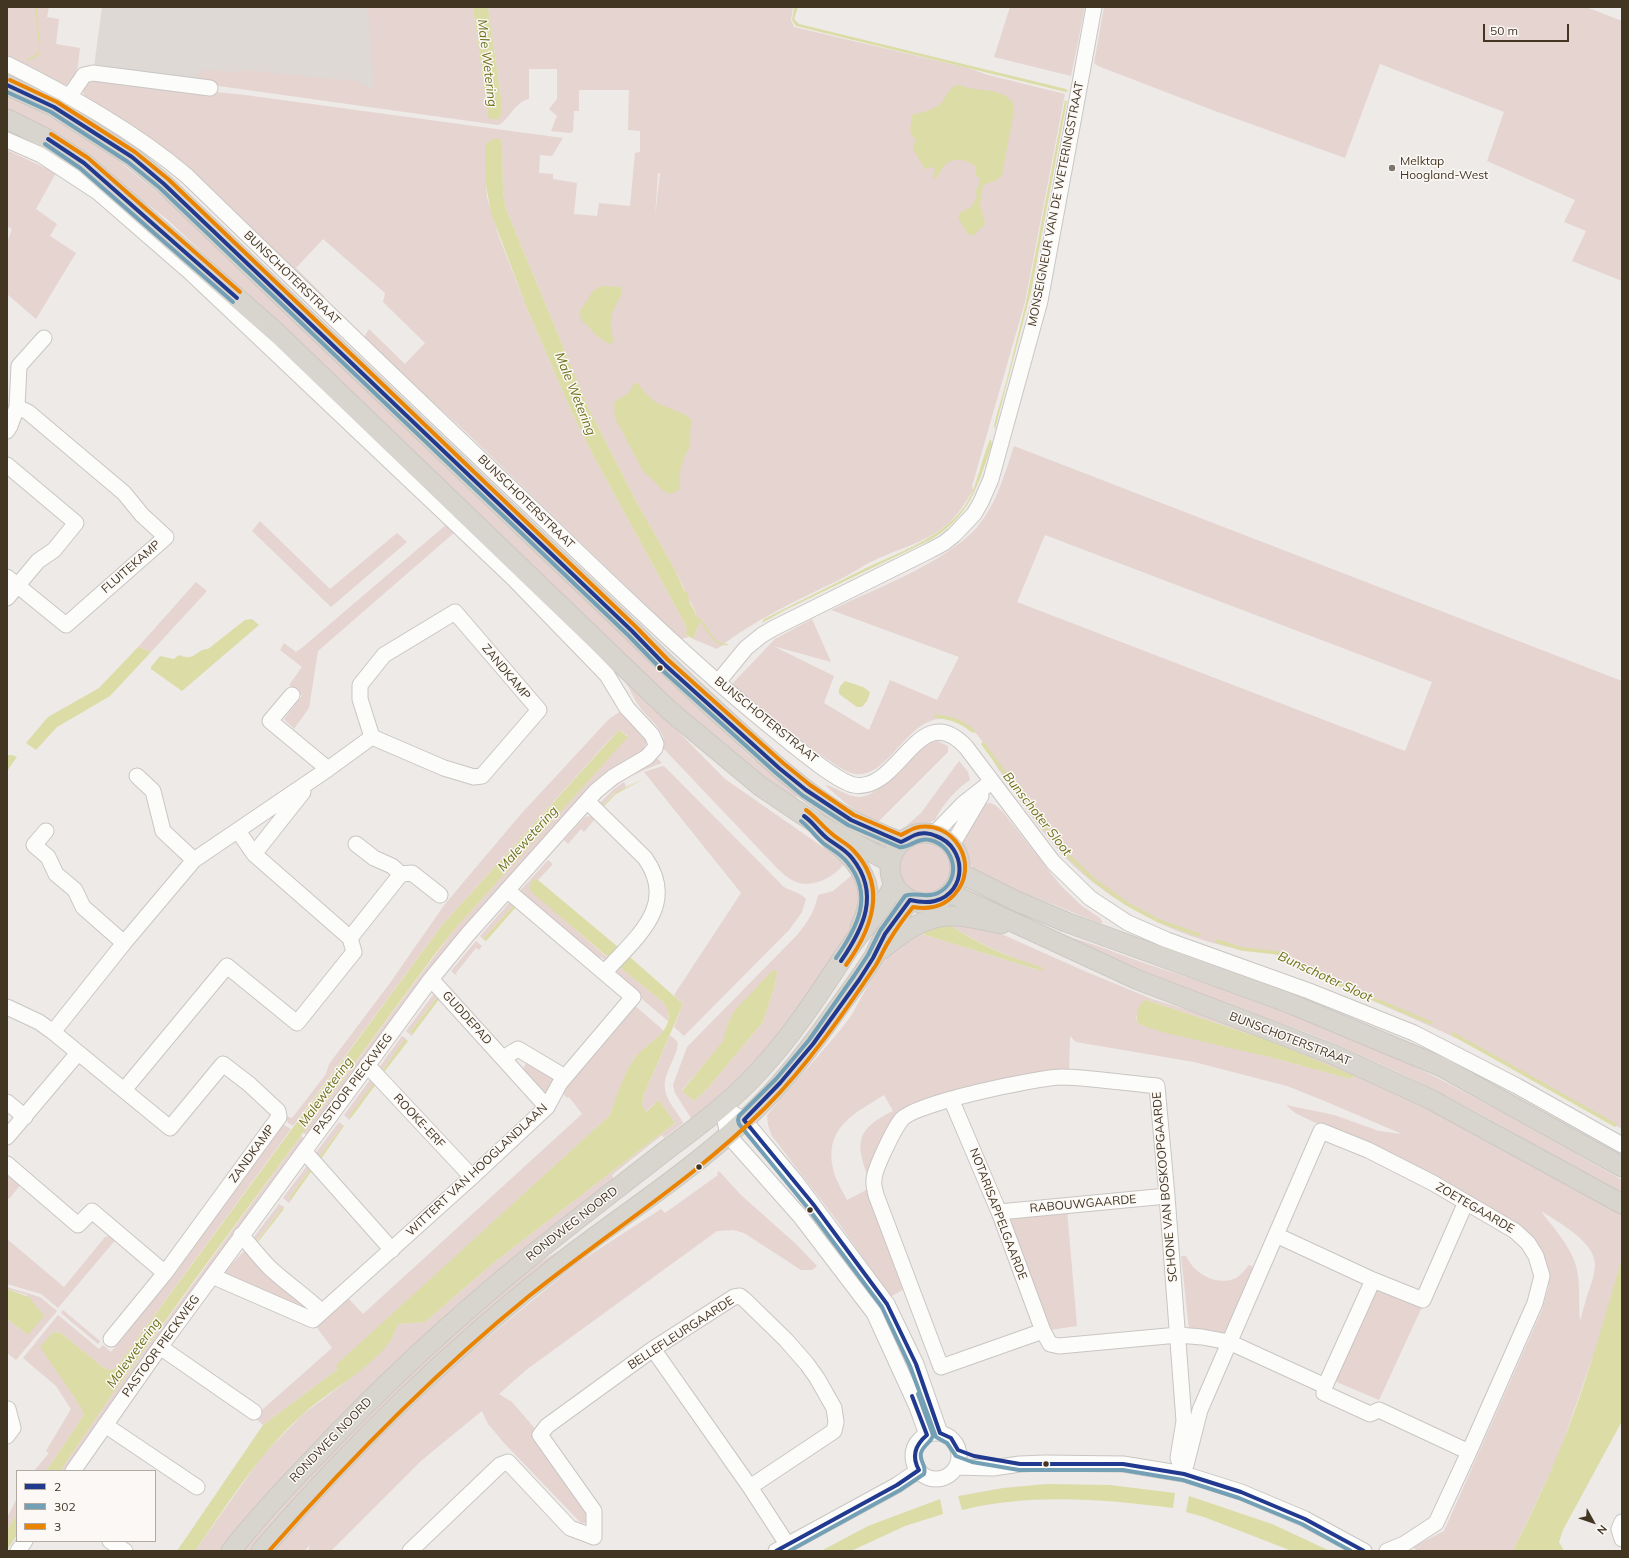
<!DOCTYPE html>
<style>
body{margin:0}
#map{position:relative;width:1629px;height:1558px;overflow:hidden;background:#edeae7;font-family:Mulish,sans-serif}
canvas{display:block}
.frame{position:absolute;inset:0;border:8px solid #423623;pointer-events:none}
.legend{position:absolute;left:16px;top:1470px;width:140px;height:72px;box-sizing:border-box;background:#fbf8f6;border:1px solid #b1aaa2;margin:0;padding:5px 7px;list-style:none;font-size:12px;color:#423623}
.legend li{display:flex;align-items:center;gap:8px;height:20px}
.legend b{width:20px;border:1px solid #b1aaa2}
.north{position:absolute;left:1573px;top:1502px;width:40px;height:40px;-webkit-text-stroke:3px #fbf8f6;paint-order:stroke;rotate:130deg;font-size:11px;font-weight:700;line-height:16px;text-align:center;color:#423623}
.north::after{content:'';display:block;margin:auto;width:14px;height:18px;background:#423623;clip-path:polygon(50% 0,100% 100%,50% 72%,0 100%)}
.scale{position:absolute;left:1483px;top:24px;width:86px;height:18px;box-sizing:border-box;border:2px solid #423623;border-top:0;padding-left:5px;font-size:12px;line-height:14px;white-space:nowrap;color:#423623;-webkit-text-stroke:3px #fbf8f6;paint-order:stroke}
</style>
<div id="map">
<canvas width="1629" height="1558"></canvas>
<div class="frame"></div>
<ul class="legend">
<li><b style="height:5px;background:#213a8f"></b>2</li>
<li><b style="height:5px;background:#74a0b6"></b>302</li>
<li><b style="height:5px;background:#e98300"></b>3</li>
</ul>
<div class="north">N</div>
<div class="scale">50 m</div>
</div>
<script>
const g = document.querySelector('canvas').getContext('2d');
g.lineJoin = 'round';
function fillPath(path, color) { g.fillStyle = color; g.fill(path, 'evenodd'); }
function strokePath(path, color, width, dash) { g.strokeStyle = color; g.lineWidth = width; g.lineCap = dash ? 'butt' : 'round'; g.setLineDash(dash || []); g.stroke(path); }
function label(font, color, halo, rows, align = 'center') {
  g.font = font + ' Mulish,sans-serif'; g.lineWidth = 3; g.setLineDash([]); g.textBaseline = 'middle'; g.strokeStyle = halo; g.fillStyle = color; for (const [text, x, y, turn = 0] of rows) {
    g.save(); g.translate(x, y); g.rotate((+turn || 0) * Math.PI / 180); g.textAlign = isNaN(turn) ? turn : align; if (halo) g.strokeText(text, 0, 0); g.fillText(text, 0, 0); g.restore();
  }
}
const built = new Path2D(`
 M102,7H466L476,118L94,67Z`);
const green = new Path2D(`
 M7,7H49L47,17L59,19L56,44L80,48C78,62 79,81 63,86L7,59Z
 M368,7H473L488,116L501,113V98L488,7H793L791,20L794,27L968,68L988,75L1065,94L1025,302L972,486L973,490C965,503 957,517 945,526C926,542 901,548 879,558C865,564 853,573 839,580C797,600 754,620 717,649L693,639L698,627L695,611L675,570L636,501L589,409L506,209L503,192L502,142L497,139L489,141L486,185L487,197L499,237L526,306L571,411L594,457L685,624L687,630L685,634L689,637L681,639L465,431L363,339L369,329L405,364L425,343L383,302L385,293L323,239L296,268L325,297H318L196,179L85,99L82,88L89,79L245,95L563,138L552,156L540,155L539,173L553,174V179L577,183L574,214L597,216L599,203L630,206L635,153L640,152V131L628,130L629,90H579V111H574L573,131L570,133L551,131L557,116L549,109L557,99V69H529V99C512,104 510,120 498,125L197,83L196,81L197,74L204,69L237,73L242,70L356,81L369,87L374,88ZM658,173H660L655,217Z
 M1010,7H1085L1071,76L994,57Z
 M1104,7H1586L1622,21V281L1572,261L1586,231L1564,222L1575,200L1487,161L1504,112L1380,64L1345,158L1215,111L1098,66L1094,63Z
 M7,95L71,128L113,156L171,204L749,756L796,794L798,801H794L707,734L168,220L63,140L7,110Z
 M7,150L56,173L36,209L57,224L50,236L76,253L36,319L7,294V243L12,229L7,226Z
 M1014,446L1622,681V1129L1491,1055L1441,1031L1292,965C1287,962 1283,958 1277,955C1262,949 1245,951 1228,947C1177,935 1124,909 1084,875C1051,847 1025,808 1001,773C993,763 983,738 974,732C970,728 964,725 959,723C911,700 893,780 855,774C845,772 835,764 827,759C793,738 763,711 731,685L775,639L812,619L831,662L773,646L834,676L824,703L869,730L890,680L937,700L959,657L831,610C873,590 949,561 978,526C997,503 1005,473 1014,446ZM1045,535L1432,682L1405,751L1017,602Z
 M260,521L330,589L397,533L407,542L331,607L252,531Z
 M447,524L455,532L318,651L309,708L294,729L284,719L302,696L289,685L302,667L280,650L284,643L296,652L303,647Z
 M196,582L207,591L151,652L138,647Z
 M625,681L645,698L725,779L827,850L842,863L843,865C832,879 809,890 792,880C786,877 780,871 775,866L663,748C668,730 648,720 639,706C634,699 630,689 625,681Z
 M621,711L646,739L647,742L644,747L646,749L604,777L310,1136L303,1133L453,931L628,736L619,730L611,738L443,924L293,1126L288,1123L285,1116L292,1118L326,1074L329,1064L390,983L445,904L521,814L609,719Z
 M937,741L948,746V752L877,823C857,813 841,800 825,785C836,787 846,796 857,797C880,799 902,759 920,747C925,743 931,742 937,741Z
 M655,756L662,763C636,772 616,783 597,802L606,791Z
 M959,761L968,772L970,780C956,789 942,805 935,820L928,823L906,826L921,813Z
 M663,766L665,767L784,887C791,891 801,893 806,899L802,912L789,930L684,1036L674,1027L683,1004L674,995L741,893L644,772Z
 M624,782L626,787L613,794L600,808L597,806L614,789Z
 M990,803L995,805L1003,812L1061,886L1082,906L1100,918L1103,923H1099L1047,902L998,884L975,871L966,859L961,835L981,805Z
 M590,816L595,819L584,832L581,829L568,844L564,840L585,817Z
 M900 868a25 25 0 1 1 50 0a25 25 0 1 1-50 0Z
 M548,860L553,864L538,880L535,879L531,882L577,931L608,958L618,947L620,949L608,963L601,957L598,962L518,893Z
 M858,870L864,897L849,938L772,1048L694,1123L675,1093L673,1085L687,1047L798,934C808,921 815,911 818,895L833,891ZM777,972L775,985L763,1022L707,1089L694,1101L682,1090L724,1041L729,1020Z
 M509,903L514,905L483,939L480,936Z
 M947,923L988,928L1082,970L1152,999L1229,1023L1399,1088L1622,1210V1258L1598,1342L1558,1456L1513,1551H1417L1413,1547L1444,1531L1542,1310L1549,1285L1548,1275L1522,1227L1514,1221L1392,1154L1320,1125L1295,1113L1286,1105L1334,1115L1379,1131L1402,1134L1327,1102L1287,1086L1194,1062L1076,1042L1070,1036L1069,1072C1013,1074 962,1087 910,1106L870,1182C855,1144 854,1130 893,1111L884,1095C854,1114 824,1127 833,1169C835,1179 842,1190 847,1200L870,1188L908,1287L890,1297L838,1222L772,1136L768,1125L767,1115L837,1034L851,1016L877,969L897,943L921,928V934L925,935L1042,971C1010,955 976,944 947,923ZM1146,1000L1273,1042L1353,1077L1351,1079L1344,1077L1273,1058L1141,1025L1137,1022L1136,1017ZM1541,1211C1558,1222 1594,1241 1595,1264C1595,1277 1588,1291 1585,1303C1583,1309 1582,1315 1580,1321C1578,1303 1581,1283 1576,1266C1570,1245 1553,1228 1541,1211Z
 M1073,938C1101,946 1128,958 1156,967C1223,989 1290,1011 1355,1039C1447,1079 1534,1130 1622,1180V1196C1562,1162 1504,1125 1442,1094C1408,1076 1373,1061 1338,1045C1303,1030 1267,1019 1232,1007C1178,987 1127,964 1075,940Z
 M476,941L482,946L479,950L476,948L456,973L457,976L451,971Z
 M627,955L630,957L621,968L664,1003L668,1010V1021L618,979L615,972Z
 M436,991L438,996L410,1032L413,1034L412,1036L406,1031Z
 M633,1004L664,1031L635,1057L628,1069L610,1115L337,1365L338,1369L263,1425L256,1419L264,1408L332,1348L315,1325L346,1296L363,1314L582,1114L569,1097L567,1098L560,1090Z
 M670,1035L677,1041C681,1052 662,1073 665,1089C666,1101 678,1112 683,1123L664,1138L662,1135L612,1175L614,1180L224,1551H195L263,1455L302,1415L343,1384L372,1360L392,1338L398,1324L425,1322L492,1264L675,1123L659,1100L645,1112L642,1105L643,1097Z
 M402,1036L408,1040L406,1039L383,1070L385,1071L383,1074L378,1069Z
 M528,1060L556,1077L546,1099L521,1072Z
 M372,1077L377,1083L350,1116L351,1118L349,1120L344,1115Z
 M339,1122L343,1125L319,1157L321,1159L320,1160L315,1154Z
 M280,1123L291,1129L115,1369L109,1370L104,1368L61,1333L53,1332L41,1347L80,1406L84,1415L46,1471H34L49,1453L46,1451L71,1409L56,1386L23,1358L58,1315L99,1349L103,1345L111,1352L128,1332V1321Z
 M301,1136L304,1138L305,1142L68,1471H60L111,1396Z
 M309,1163L311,1168L289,1198L291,1200L289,1203L283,1198Z
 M719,1171L741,1195L796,1244L817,1266L812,1270H801L744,1233L733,1230L717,1231L526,1370L499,1394L512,1402L537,1431L588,1508L589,1521L586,1523H581L505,1444L488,1424L482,1411L422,1460L331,1551H308L310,1545L304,1551H272L323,1493L452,1367L579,1262L661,1209L665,1213L718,1175L717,1173Z
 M7,1172L21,1184L10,1198L7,1199Z
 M279,1204L285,1208H282L256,1241H251Z
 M1067,1210L1077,1326L1050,1330L1008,1218Z
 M111,1235L117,1238L58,1308L41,1294L7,1284V1239L64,1287L105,1237Z
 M248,1247L307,1301L309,1311L221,1275Z
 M562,1249L255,1551H243L322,1463L398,1385L495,1298L538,1263Z
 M1181,1256H1186C1194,1273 1216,1287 1236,1278C1241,1275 1245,1270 1249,1265L1259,1269L1227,1335L1189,1329Z
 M7,1287L40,1297L57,1311L16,1360L7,1353V1319L28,1335L27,1295L7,1289Z
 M1375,1287L1422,1307L1379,1400L1332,1380Z
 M63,1310L100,1341L98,1344L61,1313Z
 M17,1498V1514L7,1529V1518Z`);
const water = new Path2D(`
 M35,7H37L40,48L39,55L29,61L27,59L37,54L39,48Z
 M473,7H488L501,98V113L499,119H490L488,116Z
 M794,7H798L794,19L799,24L1066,89L1068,91L1066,92L796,26L792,20Z
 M957,85C963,85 967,88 973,89C990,91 1003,90 1014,104V111L1002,175L997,180L983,185L980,204L985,224L973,236L967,233L960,221L958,216L960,213L972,206L977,196L975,192L979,185V178L976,175L975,166C968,160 955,157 947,163C942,167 939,175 935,179L933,180L935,169L931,167L925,169L924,168L913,149L915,140L910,131L912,115C921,112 933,111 940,104C947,98 947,89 957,85Z
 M1065,100L1067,101L1031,292L995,429L994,426L996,417L1006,383L1026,302Z
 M498,138L502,142L503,192L506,209L589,409L636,501L675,570L684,590L688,594L690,603L695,612V614C697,618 700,618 702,621C712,631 711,643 728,644V645C715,648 707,631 701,622H700L693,639L685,634L687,630L685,624L594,457L571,411L526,306L491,213L486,185L485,146L489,141Z
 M601,286L621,287L622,294C610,315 608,318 614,341L611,344C599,341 591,328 581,320L580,311L593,291Z
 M637,382C642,389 647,396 654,401C664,408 687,412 692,421C689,429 691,438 690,446C689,451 685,453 684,458C680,468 679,478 680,489L671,494L663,491L652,479L643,471L615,418L614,403C618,399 621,398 626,395C630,392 631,386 637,382Z
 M990,440H991L992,444C978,485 970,517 930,540L785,610L762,623L764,619C797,602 831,586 864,569C897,553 942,538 964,507C978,487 980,462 990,440Z
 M252,619L259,625L182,691L151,669V667L160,656L174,659L179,655C196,662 194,650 208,649L245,620Z
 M138,647L151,652L110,696L57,727L36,750L26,743L48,717L99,688Z
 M845,681L863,687L870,692L867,701L862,707H857L839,694C838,688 841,685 845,681Z
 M619,730L628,737L453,931L435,954L196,1278L111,1396L60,1471H46L84,1415L80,1406L40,1347L53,1332L61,1333L104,1368L109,1370L115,1369L443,924Z
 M7,755H12L17,757L7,771Z
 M645,778L616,794L601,809L600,808L616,792Z
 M535,878V879L538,880L618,947L609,958L529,890L531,882Z
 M514,905L516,907L486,941L483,939Z
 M947,923C976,944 1009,957 1043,968L1042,971L925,935L920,932Z
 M630,957L683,1004L643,1097L642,1105L646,1112L659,1100L675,1123L492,1264L425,1322L398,1324C396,1329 394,1334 392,1338C373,1368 328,1391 302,1415C259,1453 228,1504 195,1551H177L263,1425L338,1369L336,1365L610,1115C617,1096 623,1075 634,1059C647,1041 681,1030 664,1003L621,968L622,964Z
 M774,969L777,972L775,985L763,1022L707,1089L694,1101L682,1091L723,1041L729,1020L735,1010Z
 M438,996L440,998L413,1034L410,1032Z
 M1146,1000L1273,1042L1354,1076L1351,1079L1273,1058L1162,1032L1141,1025L1137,1022C1136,1014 1138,1004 1146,1000Z
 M405,1039L408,1041L385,1071L383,1070Z
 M374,1083L376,1084L351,1118L349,1116Z
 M343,1125L344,1126L321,1159L319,1157Z
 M311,1168L313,1169L291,1200L289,1198Z
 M282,1208L284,1209L257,1243L256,1242Z
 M1622,1258V1421L1563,1530L1559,1542L1564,1551H1513C1533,1510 1553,1469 1569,1426C1590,1371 1605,1315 1622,1258Z
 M7,1289L29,1297L44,1316L28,1335L7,1319Z
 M1047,1484L1110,1485L1175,1493L1173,1508C1105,1499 1029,1493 962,1510L958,1496L1003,1488Z
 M1189,1496L1272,1524L1330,1551H1292L1204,1517L1186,1512Z
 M940,1499L943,1514L905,1526L851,1551H821L868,1526Z
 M17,1514V1535L7,1550V1529Z`);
const stream = new Path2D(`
 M936,716C951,718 961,721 973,731
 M983,744L1062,850L1094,880L1127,904L1159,921L1199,935
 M1217,941L1242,949L1279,953L1309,972L1431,1023
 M1453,1034L1615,1125`);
const minor = new Path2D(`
 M7,64C69,95 134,131 187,176C301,287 415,397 530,506C611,583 690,662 777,732C792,744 837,782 854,785C900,793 918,696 966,747L1053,862L1090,898L1128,923L1167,940L1309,991L1414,1033L1517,1086L1622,1145
 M69,97L84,75L93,73L210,88
 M7,140L41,155L99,193L190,272L512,577L607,675L627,708L652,735L656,744L655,748L647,757L613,777L596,791L468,934L431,979L160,1347L73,1471
 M17,407L19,366L44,338
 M7,431L10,426L17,407L28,412L124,493L142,515L166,537L66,625L7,577
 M7,465L76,523L54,550L38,561L7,598
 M718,682L746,648L762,635L774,628L931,550L944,543L954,535L974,514L981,502L991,479L1040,301L1094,7
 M292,695L270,721L328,769
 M137,776L153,791L163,831L194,860
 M587,801L645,858C679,906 635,938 605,972
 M46,831L34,845L48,857L56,874L75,890L83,907L124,943
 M934,834L963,804L991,782
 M356,844L374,858L392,866L401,874L412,873L440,895
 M952,845L981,796
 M254,854L303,792L302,791
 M350,938L401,874
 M431,979L547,1107
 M7,1007L39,1022L53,1032L170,1128L223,1064L249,1084L278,1111L279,1117L165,1273L92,1211L78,1225L7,1164
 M53,1032L124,943L194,860L328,769L372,737L360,699V685L384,655L455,612L539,710L482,776L474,777L444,768L372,737
 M503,1058L518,1049L565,1077
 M367,1065L472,1177
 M124,1090L227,966L297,1023L354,952L350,938L254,854L238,831
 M951,1099L999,1212L1043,1331L1050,1344L1059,1346L1178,1335L1202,1337L1229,1342L1325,1386L1324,1393L1370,1414L1379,1410L1469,1452
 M7,1102L25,1117
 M722,1107L744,1120L796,1182L887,1304L916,1364L940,1433
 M722,1107L728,1135L800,1216L874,1313L917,1407L927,1435
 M7,1137L78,1053
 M304,1151L392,1250
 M999,1212L1167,1196
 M241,1235C251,1246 260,1258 270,1268C287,1284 306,1296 322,1312
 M1276,1235L1373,1280L1423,1300L1466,1202
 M212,1276L313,1320L472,1177L547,1107L560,1083L633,997L507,890
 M1043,1331L941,1367L876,1195C875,1190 873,1184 874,1180C874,1169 895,1127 902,1119C916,1103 1038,1077 1063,1077C1093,1078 1126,1083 1157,1086L1167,1196L1184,1421L1178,1458L1184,1474
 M111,1339L165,1273
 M160,1347L254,1412
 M653,1349L750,1487L787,1544
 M1325,1386L1373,1280
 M105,1425L197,1487
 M913 1456a23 23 0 1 1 46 0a23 23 0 1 1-46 0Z
 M7,1436L13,1428L8,1409
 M1186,1465L1200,1410L1321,1131L1368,1150L1433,1183L1515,1231L1528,1243L1536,1256L1542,1276L1535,1303L1469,1452L1436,1523L1404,1544L1387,1551
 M956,1467L993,1468L1020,1464L1045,1463L1123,1464L1184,1474L1241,1492L1305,1519L1364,1551
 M1622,1522L1619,1529L1622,1539
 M110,1541L125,1551
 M18,1551L25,1541
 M410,1551L500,1465L508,1462L570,1528L594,1537V1511L540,1435L547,1426L653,1349L734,1297L740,1296L745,1300L786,1340L807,1364L817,1378L834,1408L836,1422L834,1431L750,1487
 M776,1551L897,1485L919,1470`);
const major = new Path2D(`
 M7,85L54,107L132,157L164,184L632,631C666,665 702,698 737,730C769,759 800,788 836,811C856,824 879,833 901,842
 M7,119L47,139L84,163L278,334L670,711L760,786L812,821L890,862
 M890 868a35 35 0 1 1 70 0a35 35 0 1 1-70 0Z
 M831,840C852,856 874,878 867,908C866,915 862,921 860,928
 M960,873L1014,900L1066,922L1289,1003L1442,1067L1622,1167
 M950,893L1138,980L1332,1054L1430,1099L1622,1204
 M882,949C902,933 925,915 953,916C969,916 986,921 1001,924
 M231,1551C256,1519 285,1488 313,1459C383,1384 457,1316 536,1252C577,1219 619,1187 660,1155C694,1129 729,1104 758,1072C793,1035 820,992 848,950C863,927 884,909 894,883
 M261,1551C352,1445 453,1347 563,1261C630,1209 703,1164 763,1102C791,1074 815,1041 838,1008C850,992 862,975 873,958C877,952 879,944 883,938C892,925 901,912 910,900`);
const bus1 = new Path2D(`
 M7,85L54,107L132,157L164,184L632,631L664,664L779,768L806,790L851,820L901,842C906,840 910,837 915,835C921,832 930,833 936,836C967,847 968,892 935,901C927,903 918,902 910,900L885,934L873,958L859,980L813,1044L780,1083L744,1120L813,1204L887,1304L916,1364L940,1433L951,1438L958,1450L974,1456L1020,1464H1123L1184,1474L1241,1492L1305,1519L1364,1551
 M48,139L84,163L237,298
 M804,816C813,822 819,832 828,839C836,845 846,850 852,858C881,894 863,929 841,961
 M776,1551L897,1485L919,1470C911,1456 915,1445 927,1435L912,1396`);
const bus2 = new Path2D(`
 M7,92L51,112L128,162L160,188L628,635L660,668L775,772L802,795L848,825L899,847C909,849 917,837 930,840C956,846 962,881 938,893C927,899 913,891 905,896L880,931L868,955L854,976L809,1040L776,1079L739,1116L738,1120L739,1124L808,1208L882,1307L910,1366L936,1437L947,1443L956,1456L972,1462L1019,1470H1123L1183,1480L1239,1498L1302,1524L1351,1551
 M45,144L80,168L233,302
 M801,821C809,827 815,836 823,843C831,849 841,854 847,862C875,895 857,928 836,958
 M789,1551L900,1490L924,1474C927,1466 919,1461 921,1453C923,1445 932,1442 933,1435L918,1394`);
const bus3 = new Path2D(`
 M10,80L57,102L135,152L168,179L636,627L668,660L783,763L810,785L854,815L901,835C905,833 910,830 915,828C953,818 982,865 954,895C943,907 929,910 913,907C904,918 896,929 889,941C884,948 881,957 876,965C844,1013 807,1066 766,1107C694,1179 607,1233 529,1296C434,1373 349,1460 269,1551
 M51,134L88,158L240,292
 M806,810C816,817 822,826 831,833C838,840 847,843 853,850C888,886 872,929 846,965`);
const markers = [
 [1392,168,4,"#7e7568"],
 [660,668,3.5,"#423623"],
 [699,1167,3.5,"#423623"],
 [810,1210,3.5,"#423623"],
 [1046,1464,3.5,"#423623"]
];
const poiNames = [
 ["Melktap",1400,161],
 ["Hoogland-West",1400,175]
];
const streetNames = [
 ["MONSEIGNEUR VAN DE WETERINGSTRAAT",1056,204,-79],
 ["BUNSCHOTERSTRAAT",292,278,44],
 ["BUNSCHOTERSTRAAT",526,502,44],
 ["FLUITEKAMP",131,567,-41],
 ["ZANDKAMP",506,672,50],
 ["BUNSCHOTERSTRAAT",766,720,39],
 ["GUDDEPAD",467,1018,48],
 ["BUNSCHOTERSTRAAT",1290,1039,21],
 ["PASTOOR PIECKWEG",353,1084,-53],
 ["ROOKE-ERF",419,1121,47],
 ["ZANDKAMP",252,1154,-54],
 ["WITTERT VAN HOOGLANDLAAN",477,1170,-43],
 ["SCHONE VAN BOSKOOPGAARDE",1165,1187,-95],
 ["RABOUWGAARDE",1083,1204,-5],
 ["ZOETEGAARDE",1475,1208,30],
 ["NOTARISAPPELGAARDE",998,1214,69],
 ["RONDWEG NOORD",572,1224,-38],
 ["BELLEFLEURGAARDE",681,1333,-33],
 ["PASTOOR PIECKWEG",161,1346,-54],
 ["RONDWEG NOORD",331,1440,-46]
];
const waterNames = [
 ["Male Wetering",487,63,83],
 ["Male Wetering",575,394,68],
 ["Bunschoter Sloot",1037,814,52],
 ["Malewetering",528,839,-48],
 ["Bunschoter Sloot",1325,977,25],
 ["Malewetering",326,1092,-54],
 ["Malewetering",134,1353,-54]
];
fillPath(built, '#ded9d5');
fillPath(green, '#e6d4d0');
fillPath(water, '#dcdca7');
strokePath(stream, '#dcdca7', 3.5);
strokePath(minor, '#c9c6c3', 17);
strokePath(major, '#ccc8c2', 21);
strokePath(minor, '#fcfcfb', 15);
strokePath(major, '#d8d4ce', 19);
strokePath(bus1, '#213a8f', 4);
strokePath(bus2, '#74a0b6', 4);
strokePath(bus3, '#e98300', 4);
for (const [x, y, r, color] of markers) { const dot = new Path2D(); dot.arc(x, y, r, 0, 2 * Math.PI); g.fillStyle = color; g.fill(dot); strokePath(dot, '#fbf8f6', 1.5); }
label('12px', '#423623', '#fbf8f6', poiNames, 'left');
label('12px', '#423623', '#fbf8f6', streetNames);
label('italic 13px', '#6e7217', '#fbf8f6', waterNames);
</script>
